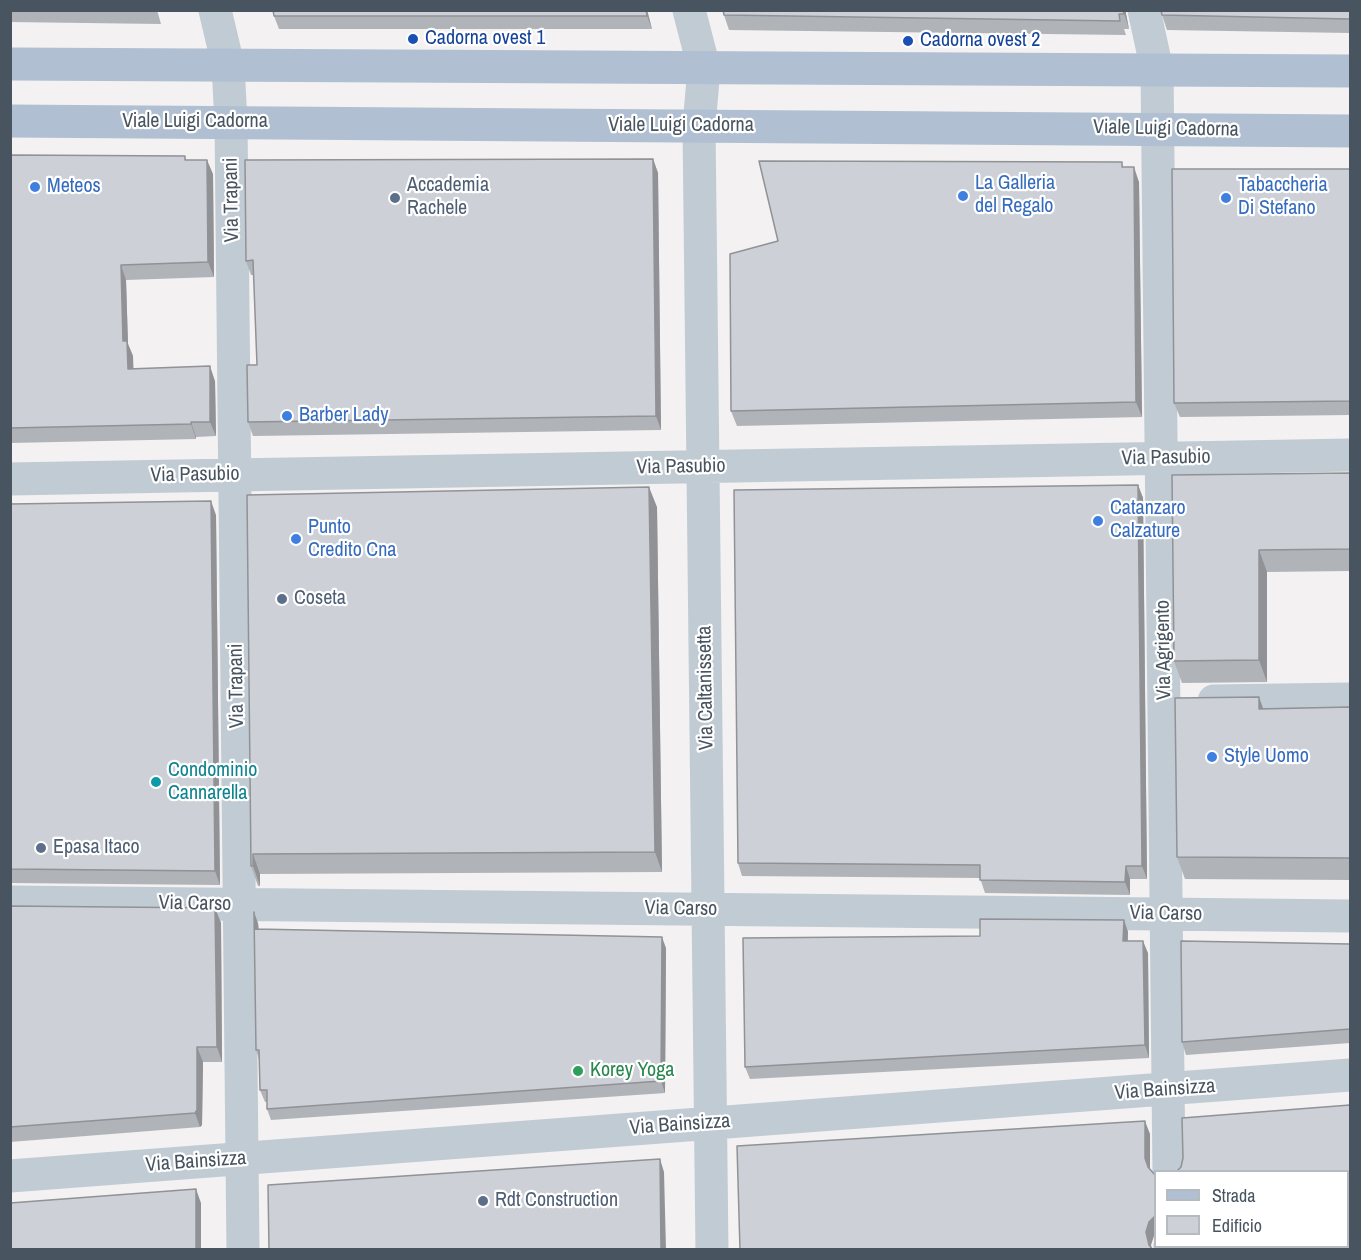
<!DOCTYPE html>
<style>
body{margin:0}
#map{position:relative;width:1361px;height:1260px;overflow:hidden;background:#f3f1f1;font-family:"Archivo Narrow",sans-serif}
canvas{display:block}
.frame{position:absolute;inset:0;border:12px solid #485460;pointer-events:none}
.legend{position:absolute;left:1154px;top:1170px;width:195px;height:78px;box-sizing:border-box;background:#fff;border:2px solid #b6bbbf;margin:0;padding:8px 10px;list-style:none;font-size:18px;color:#485460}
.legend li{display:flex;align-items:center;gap:12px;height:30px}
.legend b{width:30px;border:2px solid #b6bbbf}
</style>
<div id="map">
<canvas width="1361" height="1260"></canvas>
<div class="frame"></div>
<ul class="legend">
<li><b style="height:8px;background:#b0bfd1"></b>Strada</li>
<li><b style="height:16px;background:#cdd0d6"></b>Edificio</li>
</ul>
</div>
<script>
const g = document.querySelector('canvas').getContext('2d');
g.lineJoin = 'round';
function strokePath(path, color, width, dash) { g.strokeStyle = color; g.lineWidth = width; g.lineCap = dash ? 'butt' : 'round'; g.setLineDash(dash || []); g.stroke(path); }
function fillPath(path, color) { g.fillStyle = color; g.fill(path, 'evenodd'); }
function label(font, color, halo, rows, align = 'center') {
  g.font = font + ' "Archivo Narrow",sans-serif'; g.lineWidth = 4.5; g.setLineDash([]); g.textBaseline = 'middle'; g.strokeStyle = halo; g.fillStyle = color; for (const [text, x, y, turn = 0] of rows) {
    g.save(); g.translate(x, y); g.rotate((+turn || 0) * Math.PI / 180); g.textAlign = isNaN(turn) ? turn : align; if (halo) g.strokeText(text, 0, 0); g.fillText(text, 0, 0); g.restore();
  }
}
const minor = new Path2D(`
 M215,10L228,65L231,123L243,1250
 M689,10L704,68L699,126L712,1250
 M1144,10L1157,70L1169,1172
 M10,479L1350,455
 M1214,701L1350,699
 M10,902L1350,916
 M10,1176L1350,1075
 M1170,1246V1250`);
const major = new Path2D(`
 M10,64L1350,71
 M10,121L1350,131`);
const wall = new Path2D(`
 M10,10H157L161,24L10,22Z
 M647,10L652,29H279L274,16Z
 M1350,10V33L1167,30L1162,15Z
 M1126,14L1129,29H1124L1126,35L729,30L724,15Z
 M10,155L185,156L186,160L213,174L214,277L126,280L128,344L133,356V368L215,381L216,436L196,437V439L10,443Z
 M653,159L658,173L661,430L253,436L248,422L257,365L254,275H251L246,261Z
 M1122,162L1123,167L1139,182L1142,417L737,426L731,411Z
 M1350,169V415L1180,417L1174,403Z
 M1350,473V571L1267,572V682L1182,683L1174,661L1172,475Z
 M1138,485L1143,498L1147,879H1130V895L985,893L980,878L742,876L738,863Z
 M247,495L657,507L662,872L260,874V886H258L251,866Z
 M10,504L216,515L220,885L10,883Z
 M1350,707V880L1185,879L1177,857L1263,708Z
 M10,906L215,908L221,923L222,1062H203L202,1125L200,1127L10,1142Z
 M1124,920L1128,932V941L1148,953L1149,1058L750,1079L745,1067Z
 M258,923L259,929L666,948L665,1093L271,1120L267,1109V1102H265L260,1090L259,1059L256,1050Z
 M1350,944V1043L1186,1055L1182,1042Z`);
const shadedWall = new Path2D(`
 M646,10H647L652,29L647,16Z
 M1123,10H1126V14L1129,29Z
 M653,159L658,173L661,430L656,416Z
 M207,160L213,174L214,277L208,262Z
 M1134,167L1139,182L1142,417L1136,402Z
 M121,265L126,280L128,344L133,356L134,383L128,369L123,341Z
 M210,366L215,381L216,436L210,422Z
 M191,422L196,437V439L191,424Z
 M1138,485L1143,498L1147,879L1142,866Z
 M649,487L657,507L662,872L655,852Z
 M211,501L216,515L220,885L215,871Z
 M1259,550L1267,572V682L1259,660Z
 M1259,697L1267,719L1259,709Z
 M253,854L260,874V886L253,866Z
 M1126,866L1130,879V895L1125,882Z
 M215,908L221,923L222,1062L217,1047Z
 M254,912L258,923L259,941L255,929Z
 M1124,920L1128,932L1127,953L1123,941Z
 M662,937L666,948L665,1093L661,1081Z
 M1143,941L1148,953L1149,1058L1145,1045Z
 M197,1047L203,1062L202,1125L200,1127L195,1113Z
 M1145,1121L1150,1134V1172L1148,1167L1145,1158Z
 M660,1159L664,1172L666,1250H661Z
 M196,1189L201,1203V1250H196Z
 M1155,1216V1235L1154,1236L1151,1245L1152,1250L1149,1245L1146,1232L1149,1222Z`);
const building = new Path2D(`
 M273,10H646L647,16H274Z
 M723,10H1123L1124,14H1119L1120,21L724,15Z
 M1161,10H1350V19L1162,15Z
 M10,155L185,156V160H207L208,262L121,265L123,341H127L128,369L210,366V422H191V424L10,428Z
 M653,159L656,416L248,422L247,365H257L253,260L246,261L245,160Z
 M759,161L1122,162V167H1134L1136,402L731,411L730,254L778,241Z
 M1172,169H1350V401L1174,403Z
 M1350,473V549L1259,550V660L1174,661L1172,475Z
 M1138,485L1142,866H1126L1125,882L980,880V865L738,863L734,490Z
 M649,487L655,852L253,854V866H251L247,495Z
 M211,501L215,871L10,869V504Z
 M1259,697V709L1350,707V858L1177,857L1175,698Z
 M10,906L215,908L217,1047H197V1110L195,1113L10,1127Z
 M254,912L255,929L662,937L661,1081L267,1109V1090H260L259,1050H256Z
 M980,919L1124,920L1123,941H1143L1145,1045L745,1067L743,938L980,936Z
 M1181,941L1350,944V1029L1182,1042Z
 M1350,1105V1250H1177L1180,1246H1347V1172H1176L1181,1167L1183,1158L1182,1118Z
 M1145,1121V1158L1148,1167L1155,1175V1216L1149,1222L1146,1232L1149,1245L1153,1250H740L737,1146Z
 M660,1159L661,1250H269L268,1185Z
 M196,1189V1250H10V1203Z`);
const markers = [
 [413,39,6,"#1a4fb4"],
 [908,41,6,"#1a4fb4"],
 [35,187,6,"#3f7fe0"],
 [963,196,6,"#3f7fe0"],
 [395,198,6,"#5c6f8a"],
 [1226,198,6,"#3f7fe0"],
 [287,416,6,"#3f7fe0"],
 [1098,521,6,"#3f7fe0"],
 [296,539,6,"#3f7fe0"],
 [282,599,6,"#5c6f8a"],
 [1212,757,6,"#3f7fe0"],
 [156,782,6,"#0f9aa8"],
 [41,848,6,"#5c6f8a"],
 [578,1071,6,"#2e9e5b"],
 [483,1201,6,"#5c6f8a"]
];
const transitNames = [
 ["Cadorna ovest 1",425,39],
 ["Cadorna ovest 2",920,41]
];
const streetNames = [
 ["Viale Luigi Cadorna",195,122],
 ["Viale Luigi Cadorna",681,126],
 ["Viale Luigi Cadorna",1166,129,1],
 ["Via Trapani",232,200,-91],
 ["Via Pasubio",1166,458,-1],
 ["Via Pasubio",681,467,-1],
 ["Via Pasubio",195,475,-1],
 ["Via Agrigento",1164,650,-91],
 ["Via Trapani",237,686,-91],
 ["Via Caltanissetta",706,688,-91],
 ["Via Carso",195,904,1],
 ["Via Carso",681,909,1],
 ["Via Carso",1166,914,1],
 ["Via Bainsizza",1165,1090,-4],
 ["Via Bainsizza",680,1125,-4],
 ["Via Bainsizza",196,1162,-4]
];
const shopNames = [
 ["La Galleria",975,184],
 ["del Regalo",975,207],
 ["Tabaccheria",1238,186],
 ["Di Stefano",1238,209],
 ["Meteos",47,187],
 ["Barber Lady",299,416],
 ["Catanzaro",1110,509],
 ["Calzature",1110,532],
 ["Punto",308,528],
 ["Credito Cna",308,551],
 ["Style Uomo",1224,757]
];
const serviceNames = [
 ["Accademia",407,186],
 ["Rachele",407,209],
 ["Coseta",294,599],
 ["Epasa Itaco",53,848],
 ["Rdt Construction",495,1201]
];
const cultureNames = [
 ["Condominio",168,771],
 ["Cannarella",168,794]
];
const leisureNames = [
 ["Korey Yoga",590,1071]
];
strokePath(minor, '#c1cbd3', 33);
strokePath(major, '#b0bfd1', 33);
fillPath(wall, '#b0b3b8');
fillPath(shadedWall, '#909296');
fillPath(building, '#cdd0d6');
strokePath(building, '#909296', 1.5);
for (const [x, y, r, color] of markers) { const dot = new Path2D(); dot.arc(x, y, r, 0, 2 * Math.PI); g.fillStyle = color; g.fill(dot); strokePath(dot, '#fff', 2); }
label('20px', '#164399', '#fff', transitNames, 'left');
label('20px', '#485460', '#fff', streetNames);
label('20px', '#366cbe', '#fff', shopNames, 'left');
label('20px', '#4e5e75', '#fff', serviceNames, 'left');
label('20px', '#0d838f', '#fff', cultureNames, 'left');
label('20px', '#27864d', '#fff', leisureNames, 'left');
</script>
